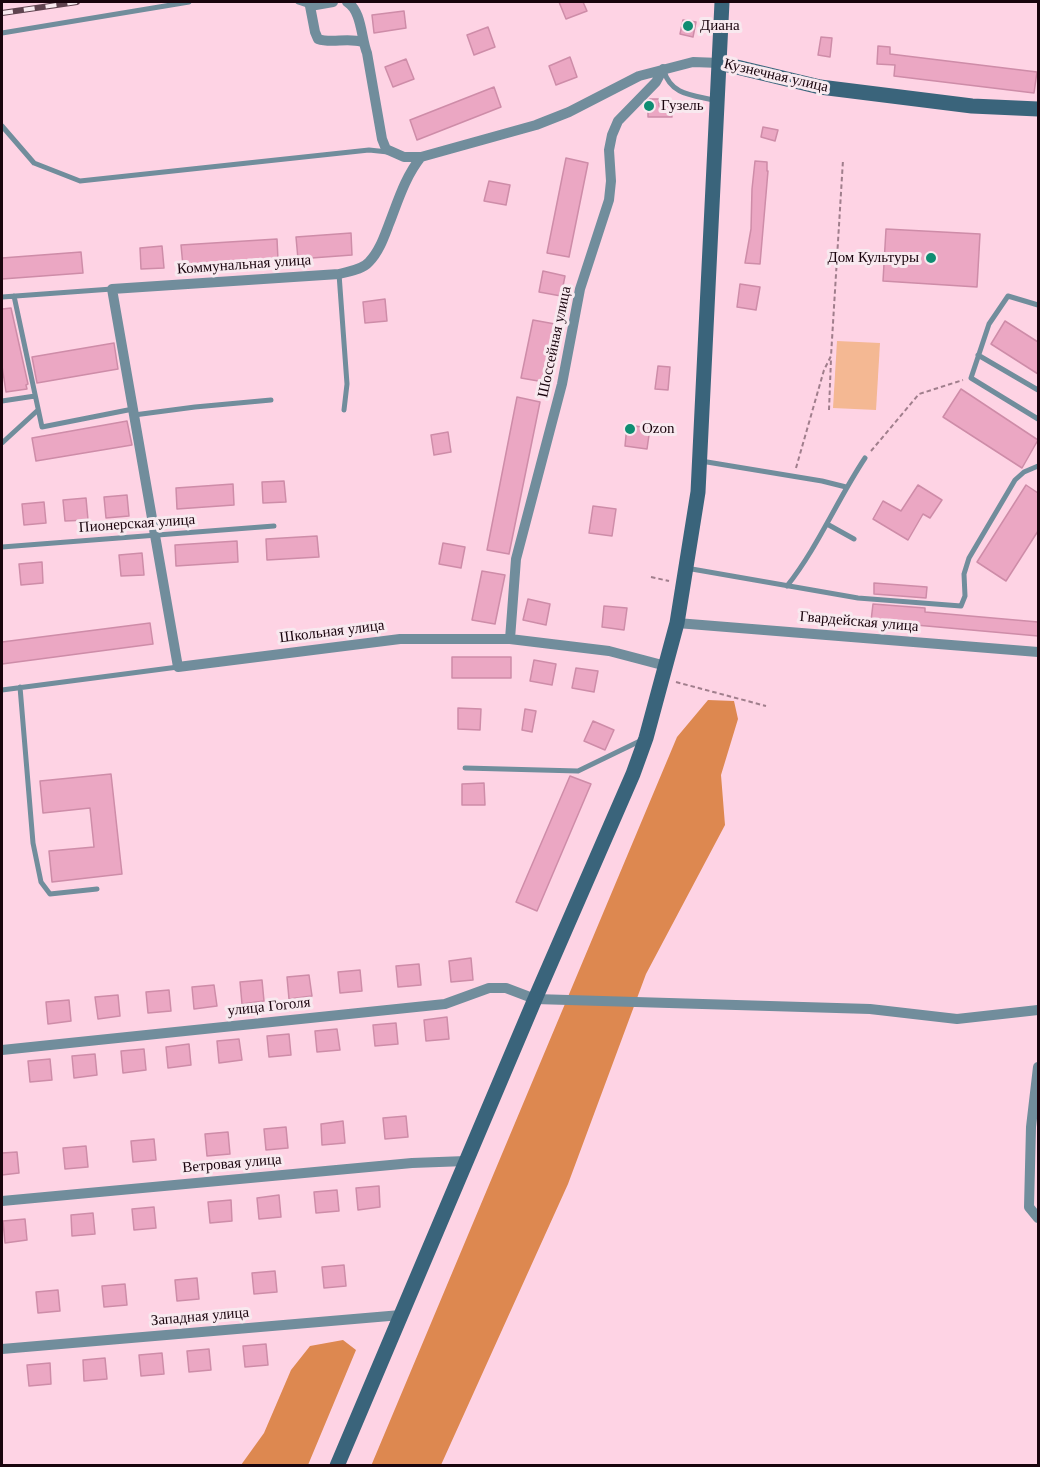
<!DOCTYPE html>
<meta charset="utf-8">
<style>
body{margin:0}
#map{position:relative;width:1040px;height:1467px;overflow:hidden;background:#fed3e4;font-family:"Times New Roman",serif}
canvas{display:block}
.frame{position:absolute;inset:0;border:3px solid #19040d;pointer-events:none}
</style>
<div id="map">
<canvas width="1040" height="1467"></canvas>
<div class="frame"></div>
</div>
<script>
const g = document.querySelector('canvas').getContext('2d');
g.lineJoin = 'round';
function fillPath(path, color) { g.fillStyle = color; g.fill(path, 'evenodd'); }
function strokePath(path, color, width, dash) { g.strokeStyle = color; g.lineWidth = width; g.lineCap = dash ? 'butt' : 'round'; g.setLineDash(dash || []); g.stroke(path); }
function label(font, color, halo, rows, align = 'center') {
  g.font = font + ' "Times New Roman",serif'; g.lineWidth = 6; g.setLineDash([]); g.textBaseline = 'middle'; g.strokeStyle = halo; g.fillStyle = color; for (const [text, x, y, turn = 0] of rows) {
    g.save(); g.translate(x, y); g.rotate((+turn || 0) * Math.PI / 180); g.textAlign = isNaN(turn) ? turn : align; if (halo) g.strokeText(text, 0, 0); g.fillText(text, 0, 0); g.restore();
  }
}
const green = new Path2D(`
 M837,341L880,343L876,410L833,408Z`);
const forest = new Path2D(`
 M708,700L734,701L738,719L721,775L725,825L646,974L568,1184L441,1465L371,1466L677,737Z
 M343,1340L356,1350L308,1465H241L264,1433L291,1370L310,1346Z`);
const building = new Path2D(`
 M559,2H583L587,11L566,19Z
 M404,11L406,28L374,33L372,15Z
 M683,20L696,22L693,37L680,34Z
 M488,27L495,47L474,55L467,35Z
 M821,37L832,38L830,57L818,55Z
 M878,46L890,47V54L1037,72L1034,93L894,76L895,65L877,64Z
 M570,57L577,77L556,85L549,66Z
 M406,59L414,79L393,87L385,67Z
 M494,87L501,107L417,140L410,120Z
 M650,99H659V106H671L672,117H648V101Z
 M763,127L778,130L775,141L761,137Z
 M566,158L588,163L569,257L547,253Z
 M755,161L767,162V171H768L760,264L745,263L751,229L752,189Z
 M489,181L510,185L506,205L484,201Z
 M886,229L980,234L977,287L883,281Z
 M351,233L352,255L298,259L296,237Z
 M277,239L278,260L183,266L181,245Z
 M162,246L164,268L141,269L140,248Z
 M81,252L83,273L2,279V258Z
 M543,271L565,276L561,296L539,292Z
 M740,284L760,287L756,310L737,307Z
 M385,299L387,321L365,323L363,302Z
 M11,308L28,384L26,385L27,389L6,392L2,366V309Z
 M533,320L555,324L544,382L521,378Z
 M1005,321L1038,342V374L991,344Z
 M114,343L118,369L37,383L32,357Z
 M658,366L670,367L668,390L655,389Z
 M961,389L1038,440L1022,468L943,417Z
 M517,397L540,402L509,554L487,550Z
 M127,421L132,445L36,461L32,438Z
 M627,425L650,428L647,449L625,446Z
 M448,432L451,452L434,455L431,435Z
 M284,481L286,502L263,503L262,482Z
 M233,484L234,505L177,509L176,488Z
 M918,485L942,500L930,518L923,514L908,540L873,519L883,501L901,511Z
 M1026,485L1038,493V531L1006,581L977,562Z
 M127,495L129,516L106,518L104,497Z
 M86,498L88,520L65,521L63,500Z
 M44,502L46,523L24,525L22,504Z
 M593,506L616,509L612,536L589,533Z
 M317,536L319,557L267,560L266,539Z
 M237,541L238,562L176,566L175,545Z
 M443,543L465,547L461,568L439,564Z
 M142,553L144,575L121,576L119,555Z
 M42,562L43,583L21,585L19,564Z
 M482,571L505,575L495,624L472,620Z
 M874,583L927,587L926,598L874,594Z
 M528,599L550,604L546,625L523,620Z
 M873,604L925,608V612L1038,622V636L871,621Z
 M604,606L627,608L624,630L602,627Z
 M150,623L153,644L2,664V642Z
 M452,657H511V678H452Z
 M534,660L556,664L552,685L530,681Z
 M576,668L598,671L594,692L572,688Z
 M458,708L481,709L480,730L458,729Z
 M525,709L536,711L532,732L522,730Z
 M593,721L614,730L605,750L584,741Z
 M111,774L122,874L52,882L49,851L94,847L90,808L43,813L40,781Z
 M570,776L591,784L537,911L516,902Z
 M484,783L485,805H462V784Z
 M471,958L473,980L451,982L449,961Z
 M419,964L421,985L398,987L396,966Z
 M360,970L362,991L340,993L338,972Z
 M309,975L312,996L289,999L287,977Z
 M262,980L264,1001L242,1004L240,982Z
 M214,985L217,1006L194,1009L192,987Z
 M169,990L171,1011L148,1013L146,992Z
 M118,995L120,1016L98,1019L95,997Z
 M69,1000L71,1021L48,1024L46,1002Z
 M447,1017L449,1039L426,1041L424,1020Z
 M396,1023L398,1044L375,1046L373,1025Z
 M337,1029L340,1050L317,1052L315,1031Z
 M289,1034L291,1055L269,1057L267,1036Z
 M239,1039L242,1060L219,1063L217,1041Z
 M189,1044L191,1065L168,1068L166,1047Z
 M144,1049L146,1070L123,1073L121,1051Z
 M95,1054L97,1075L74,1078L72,1056Z
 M50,1059L52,1080L30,1082L28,1061Z
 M406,1116L408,1137L385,1139L383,1118Z
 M343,1121L345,1143L322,1145L321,1124Z
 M286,1127L288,1148L266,1150L264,1129Z
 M228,1132L230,1154L207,1156L205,1134Z
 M154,1139L156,1160L133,1162L131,1141Z
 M86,1146L88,1167L65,1169L63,1148Z
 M17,1152L19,1173L2,1175V1153Z
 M379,1186L380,1207L358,1210L356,1188Z
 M337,1190L339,1211L316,1213L314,1192Z
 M279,1195L281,1217L259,1219L257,1198Z
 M231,1200L232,1221L210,1223L208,1202Z
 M154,1207L156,1228L134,1230L132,1209Z
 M93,1213L95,1234L72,1236L71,1215Z
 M25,1219L27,1240L5,1243L3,1221Z
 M344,1265L346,1286L324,1288L322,1267Z
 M275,1271L277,1292L254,1294L252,1273Z
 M197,1278L199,1299L177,1301L175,1280Z
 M125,1284L127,1305L104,1307L102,1286Z
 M58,1290L60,1311L38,1313L36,1292Z
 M266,1344L268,1365L245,1367L243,1346Z
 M209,1349L211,1370L189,1372L187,1351Z
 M162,1353L164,1374L141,1376L139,1355Z
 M105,1358L107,1379L84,1381L83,1360Z
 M50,1363L51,1384L29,1386L27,1365Z`);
const path = new Path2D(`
 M829,410L831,359
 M871,451L919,394L963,380
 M796,468L824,370L831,356L843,160
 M651,577L669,581
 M676,682L766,706`);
const lane = new Path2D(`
 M298,2L310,6
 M2,33L189,2
 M664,71C671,95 692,95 714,100
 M2,126L34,163L80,181L369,150L388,152
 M339,274L347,384L344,410
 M14,296L42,427L133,409
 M2,297L112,289
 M1038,305L1008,296L989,324L971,378L1038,419
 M978,355L1038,390
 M2,401L35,396
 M134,415L195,407L271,400
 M2,443L38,410
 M701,461L822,481L846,487
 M827,524L854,539
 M2,547L274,526
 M686,568L858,598L961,606L965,596L964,574L969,558L1015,480L1024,472L1038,466
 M787,586C818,547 837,500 865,458
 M20,687L33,843L41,882L50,894L97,889
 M2,690L178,667
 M465,768L578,771L642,740`);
const street = new Path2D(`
 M333,2L310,6L315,32L318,39C332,44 347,37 362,42
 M347,2C362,11 361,38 367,53L382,139L386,149L404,157H421L536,125L569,112L639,76L693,62L720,63
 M421,157C405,177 398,201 389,224C384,237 379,252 369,262C362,270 349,271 339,274L112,289L178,667L400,639H510L609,651L666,666
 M677,623L1038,652
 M510,639L516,559L562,384L580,289L609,200L611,181L609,150L612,135L618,121L656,82L663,69
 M2,1050L445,1004L489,988H506L535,999L870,1009L957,1019L1038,1010
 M1038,1067L1031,1127L1029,1207L1038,1218
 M2,1201L412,1163L466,1161
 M2,1349L401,1315`);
const secondary = new Path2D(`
 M720,63L820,87L972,106L1038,109
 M337,1466L535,999L633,774L646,738L677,623L698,492L722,2`);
const rail = new Path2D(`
 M2,13L77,2`);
const markers = [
 [688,26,6,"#0e8d72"],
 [649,106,6,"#0e8d72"],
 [931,258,6,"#0e8d72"],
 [630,429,6,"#0e8d72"]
];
const poiNames = [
 ["Диана",700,26],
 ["Гузель",661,106],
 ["Дом Культуры",919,258,"right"],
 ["Ozon",642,429]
];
const streetNames = [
 ["Кузнечная улица",776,76,13],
 ["Коммунальная улица",244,265,-4],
 ["Шоссейная улица",555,342,-78],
 ["Пионерская улица",137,524,-4],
 ["Гвардейская улица",859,622,5],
 ["Школьная улица",332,632,-7],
 ["улица Гоголя",269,1007,-6],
 ["Ветровая улица",232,1164,-5],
 ["Западная улица",200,1317,-5]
];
fillPath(green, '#f4b893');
fillPath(forest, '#dd8850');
fillPath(building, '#eba7c3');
strokePath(building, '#ce8ca8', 1.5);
strokePath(path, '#a07e8c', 2, [4.5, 3]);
strokePath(lane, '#718d9c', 5);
strokePath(street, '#718d9c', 10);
strokePath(secondary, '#3a647b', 15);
strokePath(rail, '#5f434f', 6);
strokePath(rail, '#f8e9ef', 4, [11]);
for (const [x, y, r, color] of markers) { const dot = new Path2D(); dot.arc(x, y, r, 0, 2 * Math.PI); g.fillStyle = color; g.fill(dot); strokePath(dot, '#f8e9ef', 2); }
label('15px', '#19040d', '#f8e9ef', poiNames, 'left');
label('15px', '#19040d', '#f8e9ef', streetNames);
</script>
